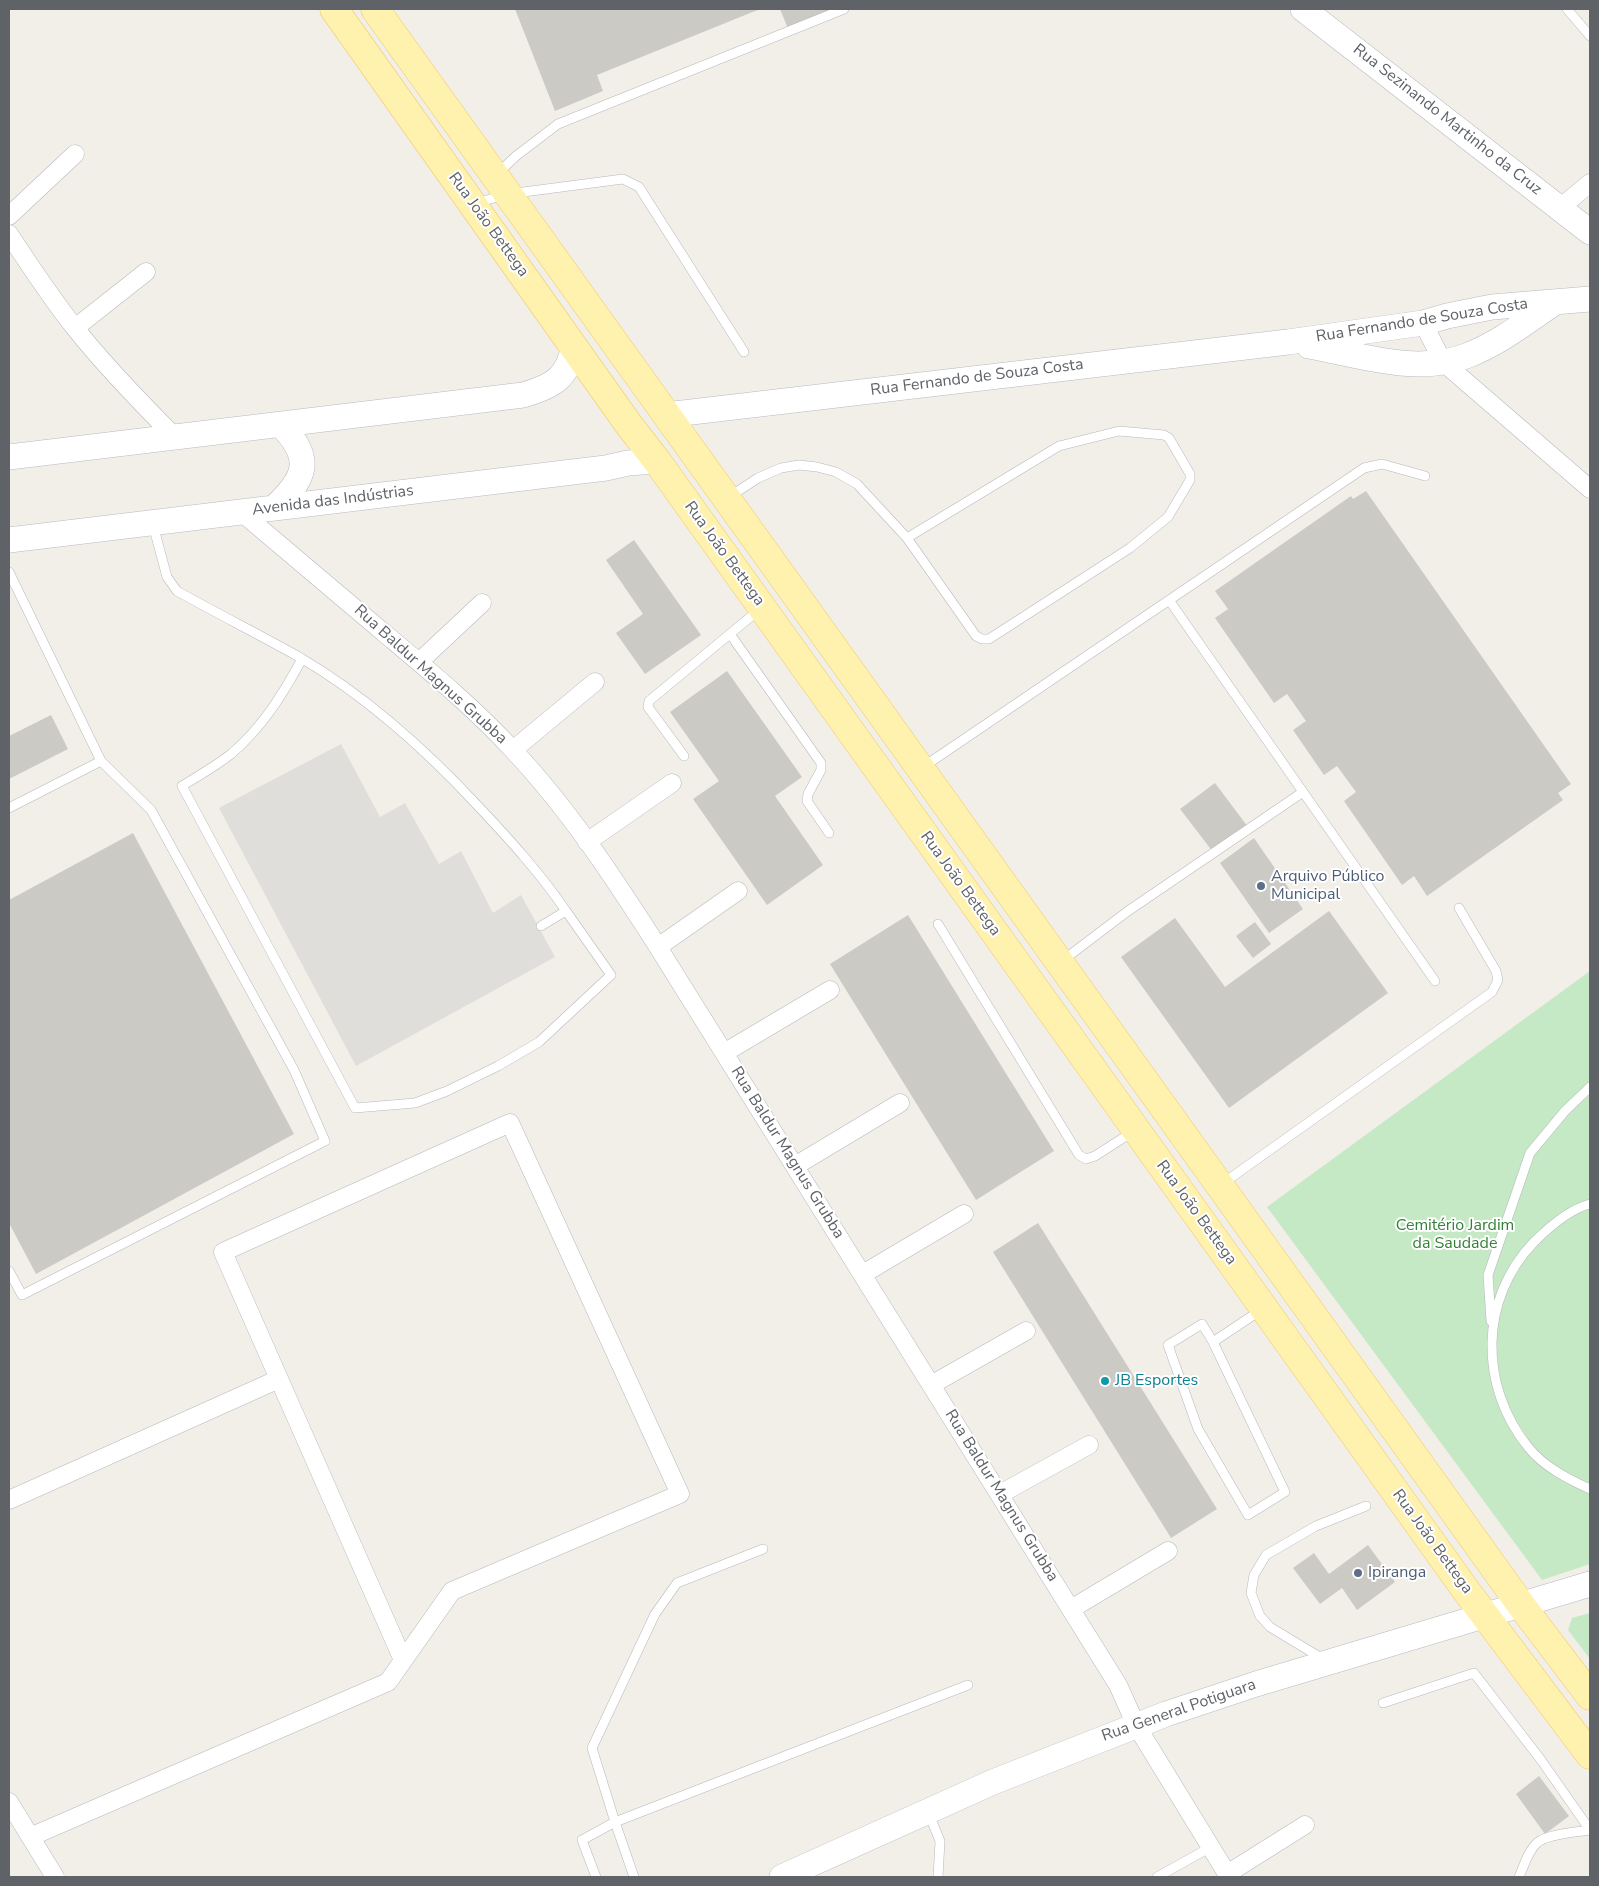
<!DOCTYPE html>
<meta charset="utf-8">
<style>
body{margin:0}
#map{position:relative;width:1599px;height:1886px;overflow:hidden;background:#f1efe8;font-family:"Nunito Sans",sans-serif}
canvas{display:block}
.frame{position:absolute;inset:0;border:10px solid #5f6368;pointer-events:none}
</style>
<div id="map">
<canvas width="1599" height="1886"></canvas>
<div class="frame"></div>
</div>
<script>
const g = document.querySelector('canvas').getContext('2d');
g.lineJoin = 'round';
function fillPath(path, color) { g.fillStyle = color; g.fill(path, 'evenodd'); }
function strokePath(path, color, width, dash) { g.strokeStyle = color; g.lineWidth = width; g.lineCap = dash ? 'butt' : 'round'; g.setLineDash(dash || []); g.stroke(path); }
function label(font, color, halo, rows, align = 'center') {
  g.font = font + ' "Nunito Sans",sans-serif'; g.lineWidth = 4; g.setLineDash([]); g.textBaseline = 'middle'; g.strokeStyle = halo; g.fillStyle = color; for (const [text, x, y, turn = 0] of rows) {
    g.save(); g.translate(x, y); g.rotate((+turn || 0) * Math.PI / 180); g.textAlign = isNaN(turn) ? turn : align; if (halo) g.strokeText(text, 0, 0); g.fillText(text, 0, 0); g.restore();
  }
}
const industrial = new Path2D(`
 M341,744L380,817L405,803L439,864L461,851L493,913L521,895L555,957L356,1066L219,808Z`);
const green = new Path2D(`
 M1590,971V1564L1542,1580L1267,1207Z
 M1590,1613V1659L1568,1630L1572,1618Z`);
const building = new Path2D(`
 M515,9H760L597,75L603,91L555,111Z
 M780,9H843L789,31Z
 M1366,491L1571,784L1558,793L1563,800L1427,896L1414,876L1402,885L1344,801L1356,792L1337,766L1324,775L1293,730L1306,721L1287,694L1274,703L1215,618L1228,609L1215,591L1351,496L1353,499Z
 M634,540L701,635L645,674L616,633L643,614L606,560Z
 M727,671L802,777L775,796L823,865L767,905L693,799L719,781L670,712Z
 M51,715L68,749L9,779V736Z
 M1215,783L1248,827L1213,852L1180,809Z
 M133,833L294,1134L36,1274L9,1223V900Z
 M1254,838L1303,909L1269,933L1220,863Z
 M1329,911L1388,993L1229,1108L1121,957L1175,918L1225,987Z
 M908,915L1054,1151L976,1200L830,964Z
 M1255,922L1271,944L1253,958L1236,936Z
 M1038,1223L1217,1509L1171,1538L993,1252Z
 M1368,1545L1395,1582L1357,1610L1342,1588L1320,1604L1293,1568L1314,1553L1329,1574Z
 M1539,1776L1569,1816L1545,1834L1516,1794Z`);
const lane = new Path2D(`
 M1567,9L1590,36
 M497,174L516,156L558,124L844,9
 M476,203L508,194L623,179L639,187L744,352
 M729,497L758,478L781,468L799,465L817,467L836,472L857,484L907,538L976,636L982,639H989L1130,548L1168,517L1190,480V474L1169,438L1164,435L1119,431L1059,446L907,538
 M153,525L167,577L177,591C218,614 260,635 301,658C367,697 426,750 478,806C510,840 540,873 566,911L541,926
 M9,572L101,761L151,810L294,1070L325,1141L22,1295L9,1271
 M1169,600L1435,981
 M730,634L821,763V770L808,794L807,801L829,833
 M302,659C283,694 262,728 231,754C216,766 198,776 182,786L355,1108L415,1103L447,1091L498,1066L539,1042L611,975L566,911
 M684,756L648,707L649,701L760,609
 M923,767L1364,468L1382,464L1425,476
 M9,808L101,761
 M938,924L1079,1155L1086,1159L1095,1156L1134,1131
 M1062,961L1128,911L1303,792
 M1222,1184L1492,992L1498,980L1496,971L1459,908
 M1590,1204C1570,1209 1548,1228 1534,1242C1479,1299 1479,1386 1528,1447C1544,1467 1568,1479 1590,1489
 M1491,1321L1488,1275L1530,1153L1565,1111L1590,1087
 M1202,1324L1213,1342L1285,1492L1248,1515L1198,1429L1168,1345Z
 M1213,1342L1261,1310
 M1323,1659L1270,1627L1260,1616L1251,1593L1254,1575L1266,1555L1316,1526L1366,1506
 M1383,1703L1474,1673L1541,1760L1590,1830
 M928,1812L940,1841L938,1877
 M596,1877L582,1840L615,1822L592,1748L655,1614L677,1583L763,1549
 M634,1877L615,1822L968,1685
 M1157,1877L1211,1847
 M1519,1877C1524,1866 1528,1851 1537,1843C1546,1834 1578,1832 1590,1830`);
const street = new Path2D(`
 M1560,208L1590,183
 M9,216L75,154
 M9,234C30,266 51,298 75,328C105,366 140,402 175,437
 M1423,323L1443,362L1590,489
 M75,328L146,272
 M241,512C289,552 336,592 383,632C427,669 472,706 512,749C568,808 614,878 658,947L1118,1685L1136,1725L1229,1877
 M419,662L482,603
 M513,750L595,682
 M587,842L672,783
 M658,947L738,891
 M724,1053L830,990
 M795,1166L900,1103
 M863,1274L964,1214
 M931,1385L1026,1331
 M1000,1494L1089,1445
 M9,1500L279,1379
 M1071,1609L1168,1551
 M9,1802L55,1877
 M30,1837L388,1682L452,1591L680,1494L510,1123L223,1252L403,1660
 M1227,1874L1305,1825`);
const secondary = new Path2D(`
 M1303,9L1590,232
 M1309,346C1359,355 1417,375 1466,356C1498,344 1526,322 1554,303
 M666,415L1288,342L1423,323L1447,316L1492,307L1590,299
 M9,457L523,395C554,386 568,378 574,345
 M274,508C306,478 314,459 281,425
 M9,540L606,468L628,463L657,461
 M782,1877L993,1782L1166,1714L1256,1684L1590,1584`);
const primary = new Path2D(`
 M334,9L629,425L657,461L1465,1589L1590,1755
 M375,9L1521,1605L1590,1696`);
const markers = [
 [1261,886,5,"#5c6f8a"],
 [1105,1381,5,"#0f9aa8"],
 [1358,1573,5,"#5c6f8a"]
];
const streetNames = [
 ["Rua Sezinando Martinho da Cruz",1447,120,38],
 ["Rua João Bettega",488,225,54],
 ["Rua Fernando de Souza Costa",1422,321,-9],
 ["Rua Fernando de Souza Costa",977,378,-7],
 ["Avenida das Indústrias",333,501,-7],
 ["Rua João Bettega",724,554,54],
 ["Rua Baldur Magnus Grubba",430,675,42],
 ["Rua João Bettega",960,884,54],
 ["Rua Baldur Magnus Grubba",787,1153,58],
 ["Rua João Bettega",1196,1213,54],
 ["Rua Baldur Magnus Grubba",1001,1496,58],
 ["Rua João Bettega",1432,1542,54],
 ["Rua General Potiguara",1179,1711,-19]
];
const serviceNames = [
 ["Arquivo Público",1271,877],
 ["Municipal",1271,895],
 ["Ipiranga",1368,1573]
];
const parkNames = [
 ["Cemitério Jardim",1455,1226],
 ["da Saudade",1455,1244]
];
const cultureNames = [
 ["JB Esportes",1115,1381]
];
fillPath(industrial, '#e0deda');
fillPath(green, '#c5e8c5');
fillPath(building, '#cccac5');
strokePath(lane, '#b5b8bc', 10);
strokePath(street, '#b5b8bc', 19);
strokePath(secondary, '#b6babf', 26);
strokePath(primary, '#f2c960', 29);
strokePath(lane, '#fff', 9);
strokePath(street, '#fff', 18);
strokePath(secondary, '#fff', 25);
strokePath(primary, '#fff2af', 28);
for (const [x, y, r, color] of markers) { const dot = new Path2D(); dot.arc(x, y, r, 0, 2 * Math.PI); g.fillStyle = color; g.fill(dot); strokePath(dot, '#fff', 2); }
label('16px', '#5f6368', '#fff', streetNames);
label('16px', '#4e5e75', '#fff', serviceNames, 'left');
label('16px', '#348238', '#fff', parkNames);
label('16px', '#0d838f', '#fff', cultureNames, 'left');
</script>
